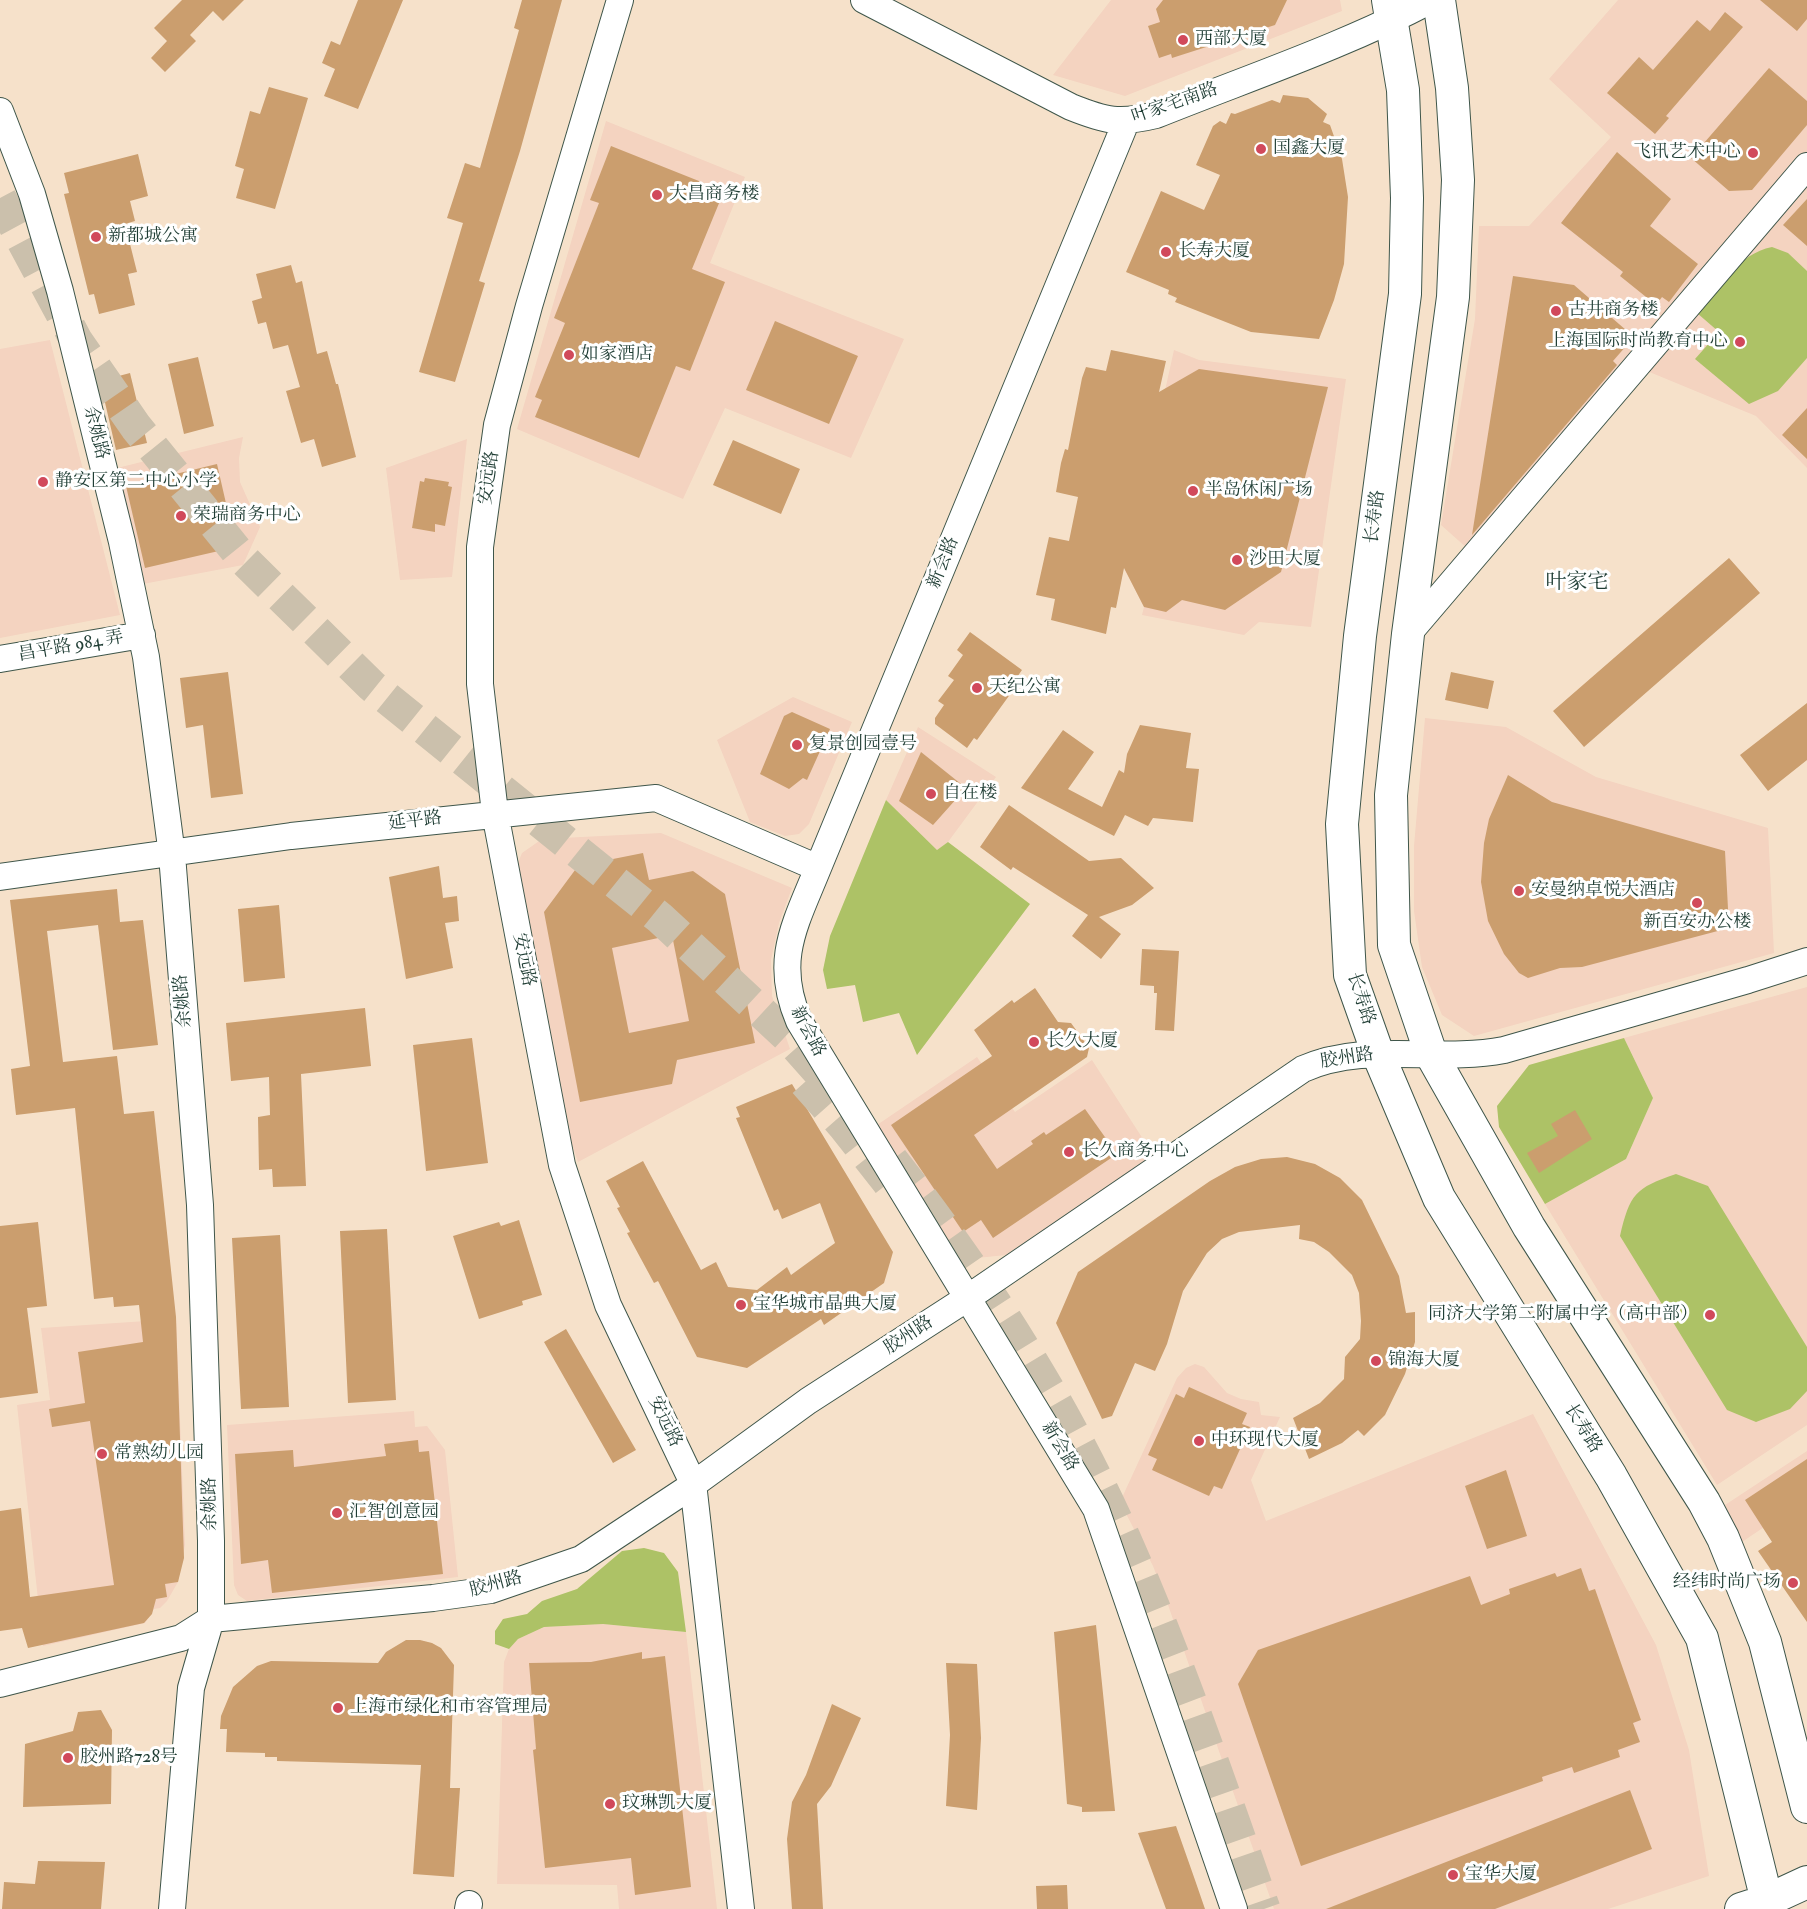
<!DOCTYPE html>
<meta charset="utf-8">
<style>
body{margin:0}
canvas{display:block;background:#f6e1ca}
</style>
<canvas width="1807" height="1909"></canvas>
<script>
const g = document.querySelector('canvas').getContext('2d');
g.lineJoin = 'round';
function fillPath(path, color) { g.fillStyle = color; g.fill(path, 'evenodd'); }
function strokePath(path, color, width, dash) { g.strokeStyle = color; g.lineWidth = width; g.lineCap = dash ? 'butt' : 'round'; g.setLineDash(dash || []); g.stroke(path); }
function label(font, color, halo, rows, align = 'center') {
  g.font = font + ' "IM FELL Double Pica","Noto Serif SC",serif'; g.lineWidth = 6; g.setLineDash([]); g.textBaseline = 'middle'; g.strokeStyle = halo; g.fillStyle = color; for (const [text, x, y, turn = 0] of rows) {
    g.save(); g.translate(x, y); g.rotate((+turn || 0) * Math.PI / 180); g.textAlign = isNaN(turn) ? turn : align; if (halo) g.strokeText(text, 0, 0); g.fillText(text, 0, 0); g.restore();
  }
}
const built = new Path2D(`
 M1111,0H1340L1342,11L1125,96L1053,75Z
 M1618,0H1807V152L1468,549L1441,525L1475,319L1479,226H1529L1611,137L1549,79Z
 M606,121L745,177L710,263L904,339L851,458L725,408L683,499L517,429Z
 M1807,184V468L1756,416L1647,371Z
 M50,340L120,615L0,638V349Z
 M1174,350L1199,360L1346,379L1311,627L1259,622L1244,635L1142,615L1144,607L1125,570Z
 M243,437L239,458L240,482L260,527L243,565L143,584L117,468Z
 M467,439L452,577L400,580L386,468Z
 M793,697L852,722L809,824L799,834L785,836L750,822L717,740Z
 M1425,718L1506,727L1596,777L1768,828L1774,953L1474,1036L1442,1015L1422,967L1414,911V846Z
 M918,727L996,777L948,842L937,850L886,800Z
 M661,833L792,888L779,923L771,960L772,996L790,1049L578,1162L564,1121L517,865L522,853L542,839Z
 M1807,987V1425L1717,1485L1545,1204L1626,1159L1653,1098L1624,1038Z
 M977,1057L1015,1112L1092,1060L1154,1156L1006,1255L977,1258L952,1249L877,1125Z
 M176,1319L185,1545L178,1582L167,1601L160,1608L154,1609L145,1623L43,1646L17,1405L50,1400L41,1328Z
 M1195,1364L1204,1367L1227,1393L1241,1399L1259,1402L1261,1415L1280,1417L1251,1480L1266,1521L1533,1414L1656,1645L1689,1750L1709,1876L1608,1909H1274L1167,1602L1153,1566L1120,1502L1177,1378L1186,1368Z
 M414,1411L415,1427L427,1426L445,1450L458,1577L247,1601L238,1595L234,1585L227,1425Z
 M1807,1451V1498L1742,1542L1725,1505Z
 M603,1624L686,1632L717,1909H619L617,1885L497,1884L504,1662L509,1649L518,1639L544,1627Z`);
const green = new Path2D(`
 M1772,247L1788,253L1807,271V358L1778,391L1749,404L1695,359L1719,332L1697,313C1719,287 1738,254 1772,247Z
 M886,800L937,850L948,842L1030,904L917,1055L899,1013L863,1022L855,985L827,989L823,970L830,936Z
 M1624,1038L1653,1098L1626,1159L1545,1204L1499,1127L1497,1106L1529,1065Z
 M1676,1174L1708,1186L1807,1347V1391L1790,1409L1756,1422L1727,1410L1620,1236C1630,1194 1635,1188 1676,1174Z
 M644,1548L664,1553L678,1572L686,1632L603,1624L544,1627L518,1639L509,1649L495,1644V1631L503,1619L527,1614L542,1601L577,1589L622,1551Z`);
const building = new Path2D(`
 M182,0H244L223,21L213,11L190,35L196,41L165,72L151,58L167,41L154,28Z
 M358,0H403L358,109L324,96L335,69L322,63L331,41L340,45Z
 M522,0H562L520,151L479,281L485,283L455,382L419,372L463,223L447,218L465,163L480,168L519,30L514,28Z
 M1163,0H1287L1275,25L1172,58L1171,54L1159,58L1148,26L1160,22L1156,9Z
 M1760,0H1807V19L1797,31Z
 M1725,12L1743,27L1666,116L1669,118L1655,134L1607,93L1639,57L1653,70L1697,20L1710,31Z
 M1769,68L1807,101V125L1752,190L1729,191L1691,158Z
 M269,87L308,98L275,209L236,198L244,169L235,166L250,111L260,114Z
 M1283,95L1308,98L1327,114L1323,122L1330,125L1342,159L1348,197L1344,264L1334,300L1319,339L1251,332L1175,302L1177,298L1168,294L1169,290L1126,272L1161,191L1204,210L1220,175L1196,165L1213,126L1220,121L1226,124L1231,113L1235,114L1272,100L1280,103Z
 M611,146L724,191L692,269L725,282L690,371L676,366L639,458L535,417L542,400L535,397L565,323L554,318L599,203L590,200Z
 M1617,152L1671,199L1650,226L1698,264L1669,302L1662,297L1656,305L1620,276L1623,272L1561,223Z
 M138,154L148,196L130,201L135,221L125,224L137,272L128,274L135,305L99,314L94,294L89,295L64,194L69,193L64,173Z
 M1807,199V246L1783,225Z
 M291,265L296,283L302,281L317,354L327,351L336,384H338L356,457L322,467L314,439L301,443L286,391L300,387L288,345L273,349L266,322L258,324L252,301L262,298L256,274Z
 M1513,276L1574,285L1634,337L1613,361L1617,365L1472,535Z
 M775,321L858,356L829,424L746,390Z
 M1111,350L1166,361L1159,392L1199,369L1328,387L1281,572L1225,610L1182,600L1166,612L1144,607L1124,568L1116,608L1111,607L1106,634L1051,620L1055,599L1036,595L1049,537L1069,541L1078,497L1056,492L1061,463L1065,449L1068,450L1082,378L1086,367L1106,371Z
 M198,357L214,426L184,434L168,364Z
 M130,373L147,443L116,450L100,381Z
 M1807,408V459L1782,435Z
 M733,440L800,469L781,514L713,485Z
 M217,464L236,547L145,568L126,486Z
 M425,478L449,482L448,486L452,487L445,526L435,524V532L412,528L420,481L424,482Z
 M1729,558L1760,593L1584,747L1553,711Z
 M970,632L1022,670L1015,680L1019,682L977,740L974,738L967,748L935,724V718L944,705L938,701L954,680L948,676L963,655L957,650Z
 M228,672L243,794L211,798L203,725L186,728L180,678Z
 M1451,672L1494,681L1488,709L1445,700Z
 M1807,703V760L1768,791L1740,755Z
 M792,712L830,729L807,780L803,778L789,789L760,774L784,716Z
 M1140,725L1191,733L1186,768L1199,769L1193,822L1153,818L1148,826L1125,815L1114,836L1021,788L1063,730L1094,752L1068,789L1102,807L1119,770L1124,773L1127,754Z
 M921,752L966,788L933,825L899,801Z
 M1508,775L1552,802L1725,851L1729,928L1582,967L1560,968L1528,978L1519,973L1504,954L1488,921L1481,882L1484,843L1489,819Z
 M1009,805L1089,861L1121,858L1154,888L1132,905L1099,917L1121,934L1101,959L1072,936L1088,915L1013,867L1011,870L980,847Z
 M643,853L649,880L693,871L725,894L755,1043L677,1060L672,1084L580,1102L544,912L578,866ZM672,935L689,1021L629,1033L612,948Z
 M439,866L443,898L457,896L459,921L445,923L453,968L406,979L389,877Z
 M117,889L120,922L143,920L158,1045L113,1050L98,925L47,931L63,1062L117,1056L124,1114L154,1111L176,1317L184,1558L178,1582L165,1584L167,1597L156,1599L152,1614L144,1623L28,1648L22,1628L0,1631V1511L21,1508L30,1597L114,1585L90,1421L52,1427L49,1409L85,1403L78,1352L143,1342L139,1305L114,1307L113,1297L94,1299L75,1108L16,1115L11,1069L30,1066L10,900Z
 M279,905L285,978L244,982L238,909Z
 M1142,949L1179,951L1174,1031L1155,1030L1157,993H1154V986L1140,985Z
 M1035,988L1058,1022L1071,1023L1089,1048L1087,1057L974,1135L997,1169L1033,1144L1031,1141L1044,1132L1046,1135L1085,1109L1117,1154L993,1238L981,1220L963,1232L891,1125L992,1056L974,1030L1012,1000L1014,1003Z
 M365,1008L371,1066L301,1074L306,1186L273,1187L272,1169L259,1170L258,1117L270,1115L269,1077L231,1081L226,1023Z
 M472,1038L488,1163L426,1171L413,1045Z
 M792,1084L893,1252L884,1283L824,1325L821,1319L747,1368L697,1357L658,1281L654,1283L627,1233L630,1232L617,1208L620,1207L606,1181L643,1161L701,1270L716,1262L728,1287L757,1290L787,1267L791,1275L835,1243L820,1203L782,1219L778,1209L774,1211L736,1118L740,1117L736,1107Z
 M1575,1110L1592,1139L1539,1173L1527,1153L1558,1136L1551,1124Z
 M1287,1157L1315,1164L1340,1178L1362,1200L1399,1276L1406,1313L1415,1312V1342L1405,1374L1385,1415L1364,1436L1358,1430L1342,1443L1309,1459L1293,1418L1320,1403L1344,1379L1345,1357L1360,1339L1361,1321L1359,1293L1352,1275L1329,1252L1314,1242L1299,1239L1300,1225L1239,1232L1222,1239L1207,1253L1183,1291L1167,1344L1155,1371L1135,1363L1112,1416L1102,1419L1056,1323L1078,1272L1210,1181L1235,1167L1261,1159Z
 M519,1220L542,1295L522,1301L523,1305L479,1319L453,1236L499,1222L501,1226Z
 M38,1222L47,1306L27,1308L38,1393L0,1398V1226Z
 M387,1229L396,1400L348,1403L340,1231Z
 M280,1235L289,1407L241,1409L232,1238Z
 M566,1329L636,1450L613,1463L544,1342Z
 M1189,1387L1247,1413L1242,1424L1250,1427L1222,1489L1214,1486L1209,1496L1152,1470L1157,1459L1148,1455L1176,1394L1184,1398Z
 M418,1440L419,1452L429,1451L443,1574L272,1593L268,1560L241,1564L235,1454L293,1450L294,1467L386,1456L384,1444Z
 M1807,1459V1622L1758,1551L1772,1542L1745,1500Z
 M1506,1470L1527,1536L1487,1549L1465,1486Z
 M1581,1568L1589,1591L1595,1589L1641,1720L1633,1723L1640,1742L1618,1750L1620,1757L1574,1773L1572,1767L1542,1777L1543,1781L1301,1866L1238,1684L1258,1650L1470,1576L1481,1605L1510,1594L1509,1589L1555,1573L1557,1577Z
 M1096,1625L1115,1811L1082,1812V1807L1067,1804L1054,1632Z
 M406,1640H420L432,1643L441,1648L454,1665L450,1788H460L454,1877L413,1874L421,1765L277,1761V1757H265V1753L226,1752L227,1729H220L221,1716L233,1687L257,1666L271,1661L378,1663L386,1652Z
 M642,1652V1659L665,1656L691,1887L635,1895L631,1858L545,1868L533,1750L536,1749L529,1663L591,1662Z
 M946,1663L977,1664L981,1738L977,1810L946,1806L950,1735Z
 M832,1704L861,1718L831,1786L817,1804L823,1909H792L787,1839L792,1802L806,1775Z
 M101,1710L112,1730L111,1804L23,1807L25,1744L73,1731L78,1712Z
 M1630,1790L1652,1849L1495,1909H1326Z
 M1176,1826L1195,1880L1205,1909H1166L1138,1833Z
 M38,1861L105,1862L101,1909H2L4,1882L35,1884Z
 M1067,1885L1068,1909H1037L1036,1886Z`);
const highwayTunnel = new Path2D(`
 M0,198L76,340L136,427L244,560L372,686L660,918L787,1036L837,1092
 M805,1082L844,1126L889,1183
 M892,1160C982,1275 1063,1401 1123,1535C1177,1656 1220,1783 1264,1909`);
const minor = new Path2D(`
 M620,0L529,306L497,425L480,547V684L495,813L562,1165L608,1305L693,1483L741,1909
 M864,0L1071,107C1106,121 1119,124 1156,115C1248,78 1344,46 1431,0
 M0,111L32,194L60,291L122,542L146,657L172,855L200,1205L211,1541V1619L191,1688L172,1909
 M1126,122L818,868C795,925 773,960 799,1021L1096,1509L1234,1909
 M1408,634L1807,166
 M0,659L142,635
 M0,877L291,836L656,798L818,868
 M0,1684L181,1638L211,1619L433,1598L491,1590L581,1559L687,1489L808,1401L969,1297L1303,1069C1366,1041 1437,1063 1504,1050L1748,980L1807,961
 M468,1909L469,1904`);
const major = new Path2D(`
 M1388,0L1403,90L1407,198L1405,294L1360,636L1342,824L1350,975L1378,1054L1439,1198L1611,1476L1702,1638L1769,1909
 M1439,0L1452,88L1458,180L1453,297L1408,634L1391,795L1394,945L1431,1054L1529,1227L1704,1502L1723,1538L1765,1642L1807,1807
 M1741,1909L1766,1901L1807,1882`);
const markers = [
 [1183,40,6,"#d1495b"],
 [1261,149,6,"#d1495b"],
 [1753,153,6,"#d1495b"],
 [657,195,6,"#d1495b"],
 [96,237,6,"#d1495b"],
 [1166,252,6,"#d1495b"],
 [1556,311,6,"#d1495b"],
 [1740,342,6,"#d1495b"],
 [569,355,6,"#d1495b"],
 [43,482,6,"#d1495b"],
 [1193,491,6,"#d1495b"],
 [181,516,6,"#d1495b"],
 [1237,560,6,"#d1495b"],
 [977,688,6,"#d1495b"],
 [797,745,6,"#d1495b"],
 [931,794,6,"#d1495b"],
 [1519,891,6,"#d1495b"],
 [1697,903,6,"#d1495b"],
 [1034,1042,6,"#d1495b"],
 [1069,1152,6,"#d1495b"],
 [741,1305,6,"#d1495b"],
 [1710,1315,6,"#d1495b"],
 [1376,1361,6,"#d1495b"],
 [1199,1441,6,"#d1495b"],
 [102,1454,6,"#d1495b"],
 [337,1513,6,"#d1495b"],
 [1793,1583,6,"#d1495b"],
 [338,1708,6,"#d1495b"],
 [68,1758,6,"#d1495b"],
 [610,1804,6,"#d1495b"],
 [1453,1875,6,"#d1495b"]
];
const poiNames = [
 ["西部大厦",1195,40],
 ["国鑫大厦",1273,149],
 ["飞讯艺术中心",1741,153,"right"],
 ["大昌商务楼",669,195],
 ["新都城公寓",108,237],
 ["长寿大厦",1178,252],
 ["古井商务楼",1568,311],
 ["上海国际时尚教育中心",1728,342,"right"],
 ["如家酒店",581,355],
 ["静安区第二中心小学",55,482],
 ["半岛休闲广场",1205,491],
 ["荣瑞商务中心",193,516],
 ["沙田大厦",1249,560],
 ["天纪公寓",989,688],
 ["复景创园壹号",809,745],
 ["自在楼",943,794],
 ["安曼纳卓悦大酒店",1531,891],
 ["新百安办公楼",1697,923,"center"],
 ["长久大厦",1046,1042],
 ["长久商务中心",1081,1152],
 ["宝华城市晶典大厦",753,1305],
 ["同济大学第二附属中学（高中部）",1698,1315,"right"],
 ["锦海大厦",1388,1361],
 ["中环现代大厦",1211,1441],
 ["常熟幼儿园",114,1454],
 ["汇智创意园",349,1513],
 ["经纬时尚广场",1781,1583,"right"],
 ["上海市绿化和市容管理局",350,1708],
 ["胶州路728号",80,1758],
 ["玟琳凯大厦",622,1804],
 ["宝华大厦",1465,1875]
];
const streetNames = [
 ["叶家宅南路",1175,104,-19],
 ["余姚路",95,433,76],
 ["安远路",490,478,-82],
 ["长寿路",1376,517,-83],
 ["新会路",944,563,-68],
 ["昌平路 984 弄",71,647,-10],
 ["延平路",415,822,-7],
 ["安远路",523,960,79],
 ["长寿路",1360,999,72],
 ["余姚路",184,1001,-95],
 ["新会路",807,1032,62],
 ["胶州路",1347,1059,-9],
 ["胶州路",909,1336,-33],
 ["安远路",664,1422,64],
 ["长寿路",1582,1429,58],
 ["新会路",1059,1447,59],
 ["余姚路",211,1504,-91],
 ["胶州路",496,1585,-15]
];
const quarterNames = [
 ["叶家宅",1577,583]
];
fillPath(built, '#f4d3c0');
fillPath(green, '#adc266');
fillPath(building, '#cb9e6e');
strokePath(highwayTunnel, '#cbc0ac', 33, [33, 16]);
strokePath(minor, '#3f564a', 28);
strokePath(major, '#3f564a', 34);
strokePath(minor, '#fff', 26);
strokePath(major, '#fff', 32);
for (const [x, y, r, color] of markers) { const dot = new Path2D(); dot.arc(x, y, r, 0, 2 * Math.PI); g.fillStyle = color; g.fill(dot); strokePath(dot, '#fff', 2); }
label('18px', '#1f3d34', '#fff', poiNames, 'left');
label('18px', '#1f3d34', '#fff', streetNames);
label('21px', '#1f3d34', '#fff', quarterNames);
</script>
